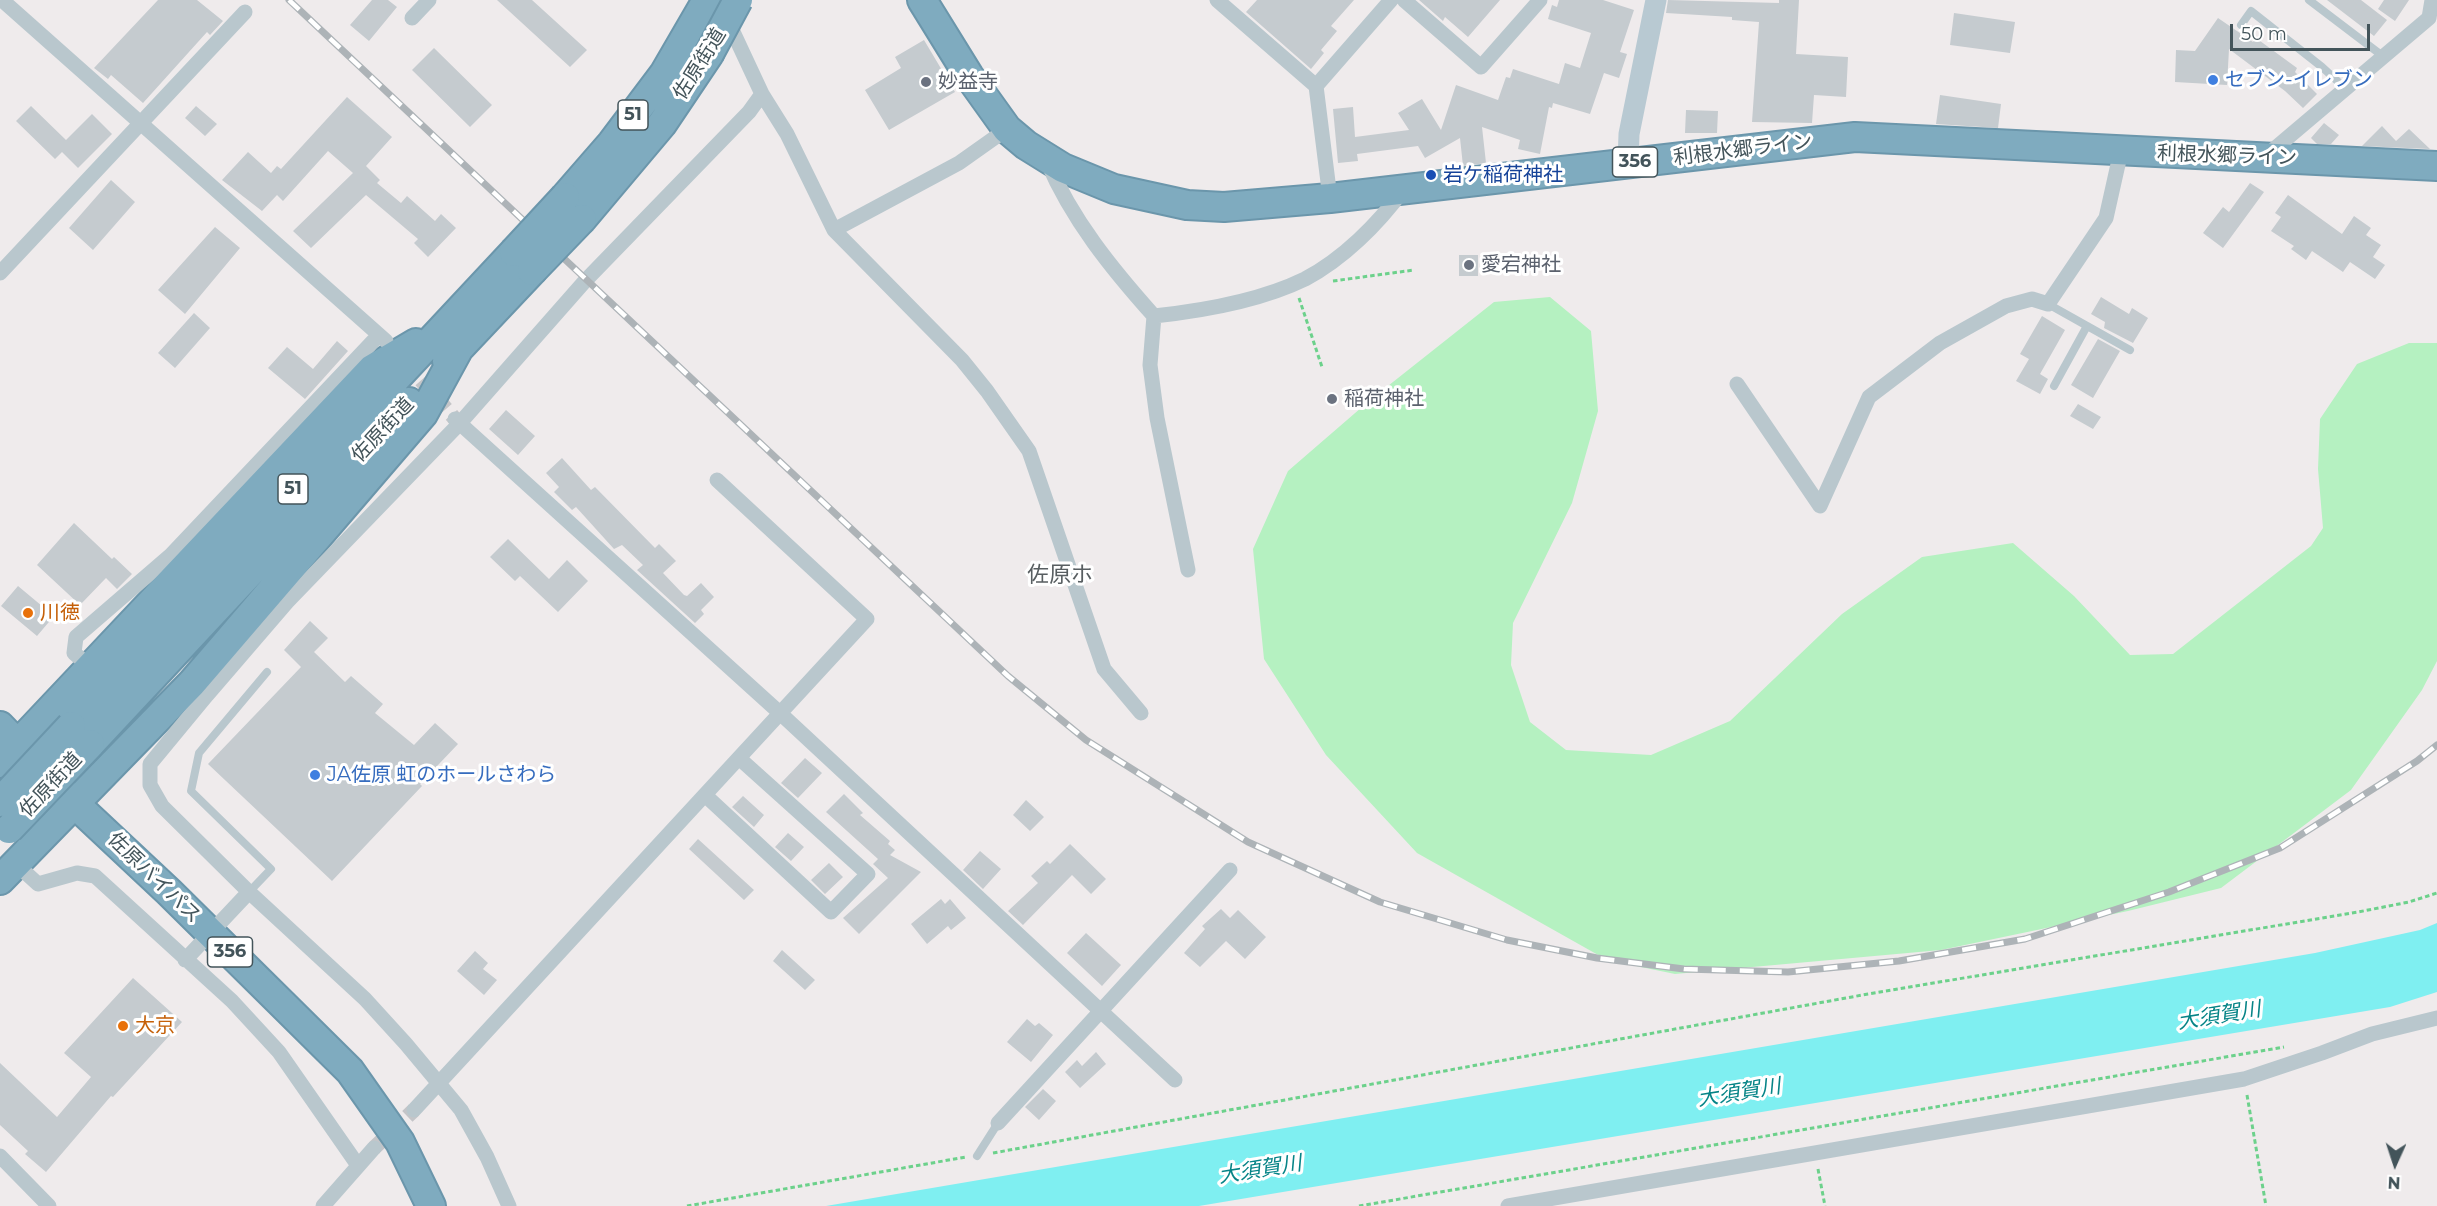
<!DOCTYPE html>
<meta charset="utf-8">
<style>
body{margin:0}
#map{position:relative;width:2437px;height:1206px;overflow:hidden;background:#efebec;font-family:Montserrat,sans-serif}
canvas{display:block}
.north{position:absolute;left:2365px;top:1134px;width:60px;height:60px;-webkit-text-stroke:4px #fff;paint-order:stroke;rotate:183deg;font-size:16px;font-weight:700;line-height:24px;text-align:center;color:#43545a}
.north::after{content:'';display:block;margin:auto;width:21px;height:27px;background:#43545a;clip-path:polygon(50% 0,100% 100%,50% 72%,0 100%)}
.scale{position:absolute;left:2230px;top:24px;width:140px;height:27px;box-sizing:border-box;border:3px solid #43545a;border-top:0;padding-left:8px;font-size:18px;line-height:21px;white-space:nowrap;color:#43545a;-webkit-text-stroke:4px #fff;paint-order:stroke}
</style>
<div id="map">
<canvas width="2437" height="1206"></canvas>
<div class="north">N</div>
<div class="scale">50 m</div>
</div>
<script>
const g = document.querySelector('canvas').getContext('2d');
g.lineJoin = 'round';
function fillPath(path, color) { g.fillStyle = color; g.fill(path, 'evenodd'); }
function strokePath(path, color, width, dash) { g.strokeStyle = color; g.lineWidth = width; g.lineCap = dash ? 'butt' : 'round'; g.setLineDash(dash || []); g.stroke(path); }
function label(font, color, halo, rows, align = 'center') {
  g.font = font + ' Montserrat,"Noto Sans JP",sans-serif'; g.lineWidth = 6; g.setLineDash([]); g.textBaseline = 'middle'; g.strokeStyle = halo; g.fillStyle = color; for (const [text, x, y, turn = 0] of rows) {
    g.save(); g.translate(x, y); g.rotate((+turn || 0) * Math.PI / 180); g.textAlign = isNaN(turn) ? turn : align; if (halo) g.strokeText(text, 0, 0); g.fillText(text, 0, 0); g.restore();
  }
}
const green = new Path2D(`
 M1550,297L1591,331L1598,411L1572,503L1513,623L1511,665L1530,722L1566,750L1651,755L1730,721L1842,614L1922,557L2013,543L2074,596L2130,655L2173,654L2311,546L2323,528L2318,469L2320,419L2357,364L2409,343H2437V661L2422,690L2351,790L2221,888L2128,911L1941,950L1675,974L1607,960L1417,853L1326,755L1264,659L1253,549L1288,471L1369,401L1494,302Z`);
const water = new Path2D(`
 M2437,923V992L2390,1007L1199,1206H826L2315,953L2420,930Z`);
const building = new Path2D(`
 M158,0H197L223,21L210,35L207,32L143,103L111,75L108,79L94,68Z
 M372,0H388L397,7L369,41L350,25Z
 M497,0H532L587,50L570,67Z
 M1257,0H1354L1331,26L1337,31L1321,50L1324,53L1311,69L1246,12Z
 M1419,0H1500L1468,37L1445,17L1443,21Z
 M1559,0H1603L1634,10L1620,52L1627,54L1619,78L1604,73L1590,114L1553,103L1552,108L1549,107L1540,154L1518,149L1520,140L1482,127L1486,163L1463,166L1460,138L1425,158L1418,146L1357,154L1358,161L1338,163L1333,109L1353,107L1355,137L1409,130L1398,113L1422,99L1441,130L1456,85L1498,100L1506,77L1510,78L1513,69L1559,84L1565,63L1580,68L1591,33L1548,19L1552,5L1557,7Z
 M1668,0L1779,3V0H1799L1796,54L1848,57L1846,97L1814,95L1812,123L1752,122L1759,22L1732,20V17L1666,13Z
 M2327,0H2361L2387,20L2374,36Z
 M2384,0H2409L2395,21L2378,9Z
 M1954,13L2015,22L2010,53L1950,45Z
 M2218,18L2253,42L2256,38L2297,68L2295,72L2317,94L2303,108L2285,91L2229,49L2227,85L2175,82L2176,50L2195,51Z
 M924,40L955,92L889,130L865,90L901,68L895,57Z
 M434,48L492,105L470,127L412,70Z
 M1940,95L2001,104L1998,128L1936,124Z
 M347,97L392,137L366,166L380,180L377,183L401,203L407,196L435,221L441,214L456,228L428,257L414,243L418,239L366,195L311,248L293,231L353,173L328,151L283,201L277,195L262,211L222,180L248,152L271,173L277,166L281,169Z
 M31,106L66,140L92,114L112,134L78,168L62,152L55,159L16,121Z
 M196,106L217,124L205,136L185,118Z
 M1686,110L1718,111L1717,133H1685Z
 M2324,123L2339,135L2331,144H2317L2311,138Z
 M2382,126L2396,141L2409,129L2430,149L2362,146Z
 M111,180L135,202L93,250L69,228Z
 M2250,183L2264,192L2223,248L2203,233L2223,207L2229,212Z
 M2288,195L2342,234L2354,216L2371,228L2366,235L2381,245L2373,257L2385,265L2375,279L2350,262L2343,272L2312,251L2306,260L2291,249L2294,246L2271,231L2281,217L2275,213Z
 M215,227L240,248L185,314L158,290Z
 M1459,255H1478V276H1459Z
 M2101,297L2129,314L2132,308L2148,318L2133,343L2104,328L2105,322L2091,314Z
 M194,313L210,328L175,368L158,353Z
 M2042,316L2065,330L2040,374L2048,379L2040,394L2016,381L2029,359L2020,354Z
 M2098,339L2120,351L2093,398L2071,385Z
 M337,341L348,351L305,399L268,368L287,347L313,369Z
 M2078,404L2101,417L2093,429L2070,416Z
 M506,410L535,436L518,455L489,429Z
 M562,458L591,490L595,487L655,548L659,544L676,561L663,573L684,595L687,596L701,583L714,597L701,610L704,614L695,623L637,570L643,565L622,545L614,549L576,507L572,510L554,492L559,487L546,473Z
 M74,523L112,559L114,557L132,574L117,589L106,578L80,605L37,565Z
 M508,539L549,579L567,560L588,581L558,612L520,576L515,581L490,557Z
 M18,586L54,616L37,636L1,606Z
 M310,621L328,638L314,652L345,682L351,676L383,704L375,713L414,745L435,723L458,744L420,784L422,786L332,881L208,764L301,667L284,650Z
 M805,758L822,773L798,798L781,783Z
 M844,794L863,813L860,815L890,841L888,844L895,850L890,855L921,872L859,934L843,918L888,878L873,864L878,859L826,812Z
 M743,796L764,815L754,827L732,807Z
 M1026,800L1044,817L1030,831L1013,815Z
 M788,833L804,847L791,861L775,847Z
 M698,839L754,890L744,900L689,849Z
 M1070,844L1106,879L1091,894L1072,875L1023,925L1008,911L1038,883L1031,876L1047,861L1050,864Z
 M980,851L1001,869L983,889L963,870Z
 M829,863L843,877L825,894L811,880Z
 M941,899L945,904L950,899L966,918L951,930L948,926L927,944L911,924Z
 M1221,909L1230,918L1238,910L1266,937L1245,959L1226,941L1200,967L1184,953L1205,929L1202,926Z
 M1086,933L1121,965L1102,986L1067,953Z
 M782,950L815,980L805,990L773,961Z
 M475,951L488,963L483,969L497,980L484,995L457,971Z
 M133,978L182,1022L113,1097L111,1096L46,1172L25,1154L28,1151L0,1125V1063L57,1117L91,1077L64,1053Z
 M1027,1019L1035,1026L1039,1023L1053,1035L1031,1062L1007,1042Z
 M1096,1052L1106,1064L1080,1088L1065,1072L1077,1060L1082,1066Z
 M1043,1089L1056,1101L1039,1120L1025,1107Z`);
const streetTunnel = new Path2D(`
 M406,363L455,419
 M374,1148L414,1110`);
const path = new Path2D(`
 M1333,281L1414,270
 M1299,298L1322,367
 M2247,1095L2266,1206
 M993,1153L1868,994L2358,912L2409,902L2437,893
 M1818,1169L1825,1206
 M687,1206L966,1157
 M1359,1206L2284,1047`);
const lane = new Path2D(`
 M2309,0L2384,57
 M2241,25L2251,11L2322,67L2346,89
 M2048,304L2130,350
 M2054,386L2087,326
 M249,892L271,869L191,791L199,753L267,672
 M977,1156L998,1123`);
const street = new Path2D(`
 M2,0L386,341
 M1217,0L1316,86
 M1404,0L1481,67L1540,0
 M412,18L429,0
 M762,94L787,134L834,230L962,360L987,391L1029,451L1104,669L1141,713
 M2266,156L2429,18L2432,0
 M1047,161C1072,220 1112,269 1154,316C1201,311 1262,300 1305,279C1343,259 1378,224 1403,190
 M1330,198L1316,86L1391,0
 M834,230L959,163L1007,129
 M0,273L245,12
 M1154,316L1150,365L1157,418L1188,570
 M1737,384L1820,506L1869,397L1940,343L2006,306L2032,299L2048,304L2106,218L2121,151
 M455,419L781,714L1175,1080
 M89,666L74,653L76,637L171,555L379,335
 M201,690L207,695L150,764V785L162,806L249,892L365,999L406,1044L461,1110L487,1157L509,1206
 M207,695L287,602L460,423L585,281L749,112L762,94L727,19
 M706,796L831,912L868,874L740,759
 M16,864L38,884L77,873L95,876L232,1001L279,1052L357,1164
 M185,960L249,892
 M414,1110L867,619L717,480
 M998,1123L1230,870
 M0,1156L49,1206
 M323,1206L374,1148
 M1508,1206L2244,1079L2322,1053L2372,1034L2437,1018`);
const secondary = new Path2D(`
 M1628,163L1629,134L1656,0`);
const highway = new Path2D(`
 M922,0L969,76L1007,129L1026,145L1063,168L1114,189L1187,205L1224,207L1330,198L1855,137L2437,166
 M565,197L612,143L664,74L707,0
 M582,219L662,124L709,54
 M447,361L532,271
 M0,726L74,803L169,892L350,1071L400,1142L431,1206
 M71,726L514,252
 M90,744L409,402
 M0,763L372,369L416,343
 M0,880L192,683L423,414L459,348`);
const rail = new Path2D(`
 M289,0L1008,676L1086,740L1248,842L1380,902L1507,940L1597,958L1684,969L1788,972L1899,961L2025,939L2169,892L2280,848L2417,761L2437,745`);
const highwayBridge = new Path2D(`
 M709,54L738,0
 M514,252L565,197
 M532,271L582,219
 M0,802L71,726
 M9,829L90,744`);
const markers = [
 [2213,80,6,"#3f7fe0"],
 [926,82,6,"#6b7280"],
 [1431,175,6,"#1a4fb4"],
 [1469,265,6,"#6b7280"],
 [1332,399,6,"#6b7280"],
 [28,613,6,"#e8710a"],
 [315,775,6,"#3f7fe0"],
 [123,1026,6,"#e8710a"]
];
const shields = [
 [633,115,30],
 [1635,162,45],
 [293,489,30],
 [230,952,45]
];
const shieldNames = [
 ["51",633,115],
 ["356",1635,162],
 ["51",293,489],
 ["356",230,952]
];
const streetNames = [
 ["佐原街道",700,64,-58],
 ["利根水郷ライン",1743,150,-7],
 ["利根水郷ライン",2227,156,2],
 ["佐原街道",383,430,-47],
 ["佐原街道",51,785,-47],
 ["佐原バイパス",154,878,44]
];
const shopNames = [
 ["セブン-イレブン",2225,80],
 ["JA佐原 虹のホールさわら",327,775]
];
const worshipNames = [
 ["妙益寺",938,82],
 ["愛宕神社",1481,265],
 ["稲荷神社",1344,399]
];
const transitNames = [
 ["岩ケ稲荷神社",1443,175]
];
const foodNames = [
 ["川徳",40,613],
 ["大京",135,1026]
];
const waterNames = [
 ["大須賀川",2219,1016,-9],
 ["大須賀川",1739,1093,-9],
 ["大須賀川",1260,1170,-9]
];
const quarterNames = [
 ["佐原ホ",1060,576]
];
fillPath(green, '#b5f1c1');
fillPath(water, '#7feff1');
fillPath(building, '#c5cbcf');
strokePath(streetTunnel, '#c4c5c8', 15, [15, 8]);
strokePath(highway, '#6b96ab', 32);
strokePath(path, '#6cd18b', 3, [4.5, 3]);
strokePath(lane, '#b9c7cd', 8);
strokePath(street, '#b9c7cd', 15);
strokePath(secondary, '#b8c9d2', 21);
strokePath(highway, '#7fabbf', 28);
strokePath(rail, '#adb3b7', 7);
strokePath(rail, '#fff', 4.5, [14]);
strokePath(highwayBridge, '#6b96ab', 32, []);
strokePath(highwayBridge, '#7fabbf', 28);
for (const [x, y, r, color] of markers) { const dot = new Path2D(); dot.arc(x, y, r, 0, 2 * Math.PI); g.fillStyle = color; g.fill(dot); strokePath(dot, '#fff', 2); }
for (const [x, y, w] of shields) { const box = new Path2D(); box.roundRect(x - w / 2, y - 15, w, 30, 4.5); g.fillStyle = '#fff'; g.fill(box); strokePath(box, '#43545a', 1.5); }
label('bold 18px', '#43545a', null, shieldNames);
label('20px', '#43545a', '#fff', streetNames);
label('20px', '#366cbe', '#fff', shopNames, 'left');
label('20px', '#5b616d', '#fff', worshipNames, 'left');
label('20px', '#164399', '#fff', transitNames, 'left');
label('20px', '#c56008', '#fff', foodNames, 'left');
label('italic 21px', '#068487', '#fff', waterNames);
label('22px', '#585e61', '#fff', quarterNames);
</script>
